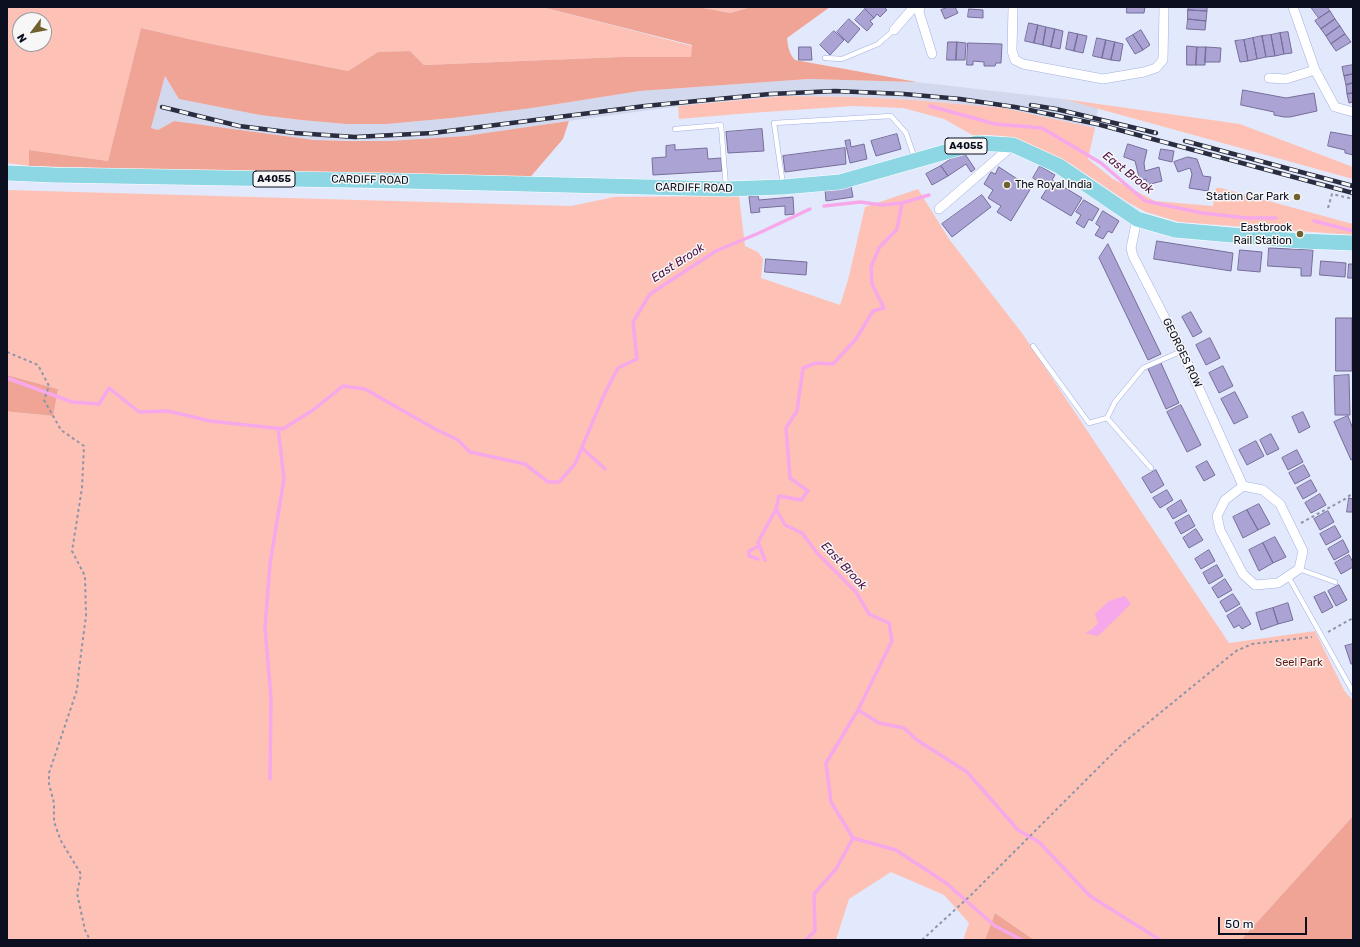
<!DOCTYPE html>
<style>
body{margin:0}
#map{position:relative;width:1360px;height:947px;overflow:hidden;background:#e3e9fd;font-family:Rubik,sans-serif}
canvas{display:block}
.frame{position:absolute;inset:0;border:8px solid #0b0f20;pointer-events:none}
.north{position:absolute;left:12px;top:12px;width:40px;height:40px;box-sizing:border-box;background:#f7f7f7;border:1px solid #999aa1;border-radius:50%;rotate:238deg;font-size:11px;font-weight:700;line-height:16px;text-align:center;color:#0b0f20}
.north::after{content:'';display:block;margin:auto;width:14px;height:18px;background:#71612f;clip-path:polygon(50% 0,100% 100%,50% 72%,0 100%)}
.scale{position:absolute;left:1218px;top:917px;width:89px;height:18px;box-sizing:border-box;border:2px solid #0b0f20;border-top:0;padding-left:5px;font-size:12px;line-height:14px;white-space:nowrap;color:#0b0f20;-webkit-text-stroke:3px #f7f7f7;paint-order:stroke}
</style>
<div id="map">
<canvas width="1360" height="947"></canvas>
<div class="frame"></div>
<div class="north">N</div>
<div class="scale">50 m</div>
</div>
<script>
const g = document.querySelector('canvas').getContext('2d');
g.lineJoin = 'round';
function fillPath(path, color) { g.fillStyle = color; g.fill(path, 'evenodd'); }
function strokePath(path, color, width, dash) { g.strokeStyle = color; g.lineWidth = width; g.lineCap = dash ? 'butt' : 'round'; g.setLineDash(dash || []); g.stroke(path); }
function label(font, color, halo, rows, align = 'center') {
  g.font = font + ' Rubik,sans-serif'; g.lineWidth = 3; g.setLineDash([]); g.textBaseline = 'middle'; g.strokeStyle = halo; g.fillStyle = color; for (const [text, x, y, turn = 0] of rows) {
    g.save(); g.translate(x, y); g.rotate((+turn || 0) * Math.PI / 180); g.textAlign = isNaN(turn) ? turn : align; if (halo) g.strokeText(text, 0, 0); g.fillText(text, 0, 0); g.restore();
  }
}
const built = new Path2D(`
 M165,76L180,99L260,115L301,120L346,124H387L452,118L532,108L640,91L809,79L917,82L1063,99L1098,108L1095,128L1004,108L915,100L856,97L783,96L696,104L569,121L465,136L389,141L314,140L174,121L158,130L151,128Z`);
const green = new Path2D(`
 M7,7H542L692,46L691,57H621L424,65L410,51L378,52L348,71L202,42L141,28L108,161L29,150V166L7,163ZM20,20H44V44H20Z
 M698,7H751L730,13Z
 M783,96L856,97L915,100L1004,108L1095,128L1088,159L1113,179L1155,201L1213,206L1216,188H1221L1353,224V235L1179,222L1146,212L1129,203L1071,164L1025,142L1003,136L987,135L974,136L944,119L903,108L853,106L750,113L679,119L678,106Z
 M1063,99L1240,124L1353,167V179Z
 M918,189L949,239L1022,333L1229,643L1315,631L1344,690L1353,701V816L1241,940H1034L995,913L985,940H963L969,923L944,895L891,872L849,899L836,940H7V411L12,412L52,416L58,389L7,375V190L571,206L614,197L739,196L745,246L758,252L763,259L761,278L840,305L848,280L865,207Z`);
const forest = new Path2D(`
 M542,7H698L730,13L751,7H830L787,38C788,47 789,53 795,60L917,82L809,79L640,91L532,108L452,118L387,124H346L301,120L260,115L179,99L165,76L151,128L158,130L174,121L314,140L352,141H389L465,136L569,121L563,139L527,181L29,166V150L108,161L141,28L202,42L348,71L378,52L410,51L424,65L621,57H691L692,45Z
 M7,375L58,389L53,416L12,412L7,411Z
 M1353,816V940H1241Z
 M995,913L1034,940H985Z`);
const water = new Path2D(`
 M1125,596L1131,604L1098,636L1085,633L1091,630L1098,623L1095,614L1109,601Z`);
const stream = new Path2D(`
 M930,106L995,124L1042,128L1101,163L1145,201L1202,213L1247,218H1276
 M824,206L860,202L882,205L902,203
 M1314,221L1353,231
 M7,378L72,402L99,404L109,388L139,412L168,411L210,421L283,429L313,410L343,386L365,389L435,429L458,440L470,452L525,464L548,482H559L575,464L604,395L618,368L637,359L633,322L650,294L716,251L759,233L810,209
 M582,448L605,469
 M758,559L749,556V551L759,546
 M765,560L758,542L776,509
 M858,710L879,723L904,728L917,740L967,772L1018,830L1039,842L1090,896L1160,940
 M270,779L271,698L265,628L270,564L284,479L278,428
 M853,838L896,850L946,883L995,926L1022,940
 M806,940L815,931L814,894L836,869L853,838L831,802L826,763L858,710L892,641L889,623L869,614L856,592L817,553L802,533L785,525L776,509L779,496L801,500L808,491L790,478L786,428L797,411L803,368L816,363L833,364L856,339L873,311L884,308L872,284L871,267L879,248L897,229L902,203L929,195`);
const building = new Path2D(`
 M867,7H884L887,10L880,17L877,14L874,18L865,9Z
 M949,7H955L958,13L945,19L941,10Z
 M1127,7H1145L1144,13H1127Z
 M1189,7H1207V11L1188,10Z
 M1311,7H1327L1330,11L1319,18Z
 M865,9L874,18L870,21L873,24L867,31L855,20Z
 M969,9L983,10V18L968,17Z
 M1188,10L1207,11L1206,21L1188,19Z
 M1330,11L1335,19L1321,29L1315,21Z
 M849,19L860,29L848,43L837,32Z
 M1188,19L1206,21L1205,30L1187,29Z
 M1335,19L1340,26L1326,36L1321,29Z
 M1029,23L1038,25L1034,43L1025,41Z
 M1038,25L1046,27L1043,45L1034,43Z
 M1340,26L1345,34L1331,44L1326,36Z
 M1046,27L1055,29L1051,47L1043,45Z
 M1055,29L1063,31L1060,49L1051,47Z
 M1141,30L1150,45L1143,50L1133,35Z
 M834,31L844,40L830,55L820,45Z
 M1069,32L1078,34L1074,51L1066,49Z
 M1288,32L1292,53L1284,54L1280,33Z
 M1280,33L1284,54L1275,56L1271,35Z
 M1078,34L1087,36L1083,53L1074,51Z
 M1345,34L1351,42L1336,51L1331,44Z
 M1133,35L1143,50L1135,54L1126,39Z
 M1271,35L1275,56L1266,57L1262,36Z
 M1262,36L1266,57L1257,59L1253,38Z
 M1097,38L1106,40L1102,58L1093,56Z
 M1253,38L1257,59L1248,61L1244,40Z
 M1106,40L1115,42L1111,60L1102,58Z
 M1244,40L1248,61L1240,62L1235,41Z
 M948,42H957L956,60H947Z
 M957,42L966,43L965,60H956Z
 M1115,42L1123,44L1120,61L1111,60Z
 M968,43L1002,44L1001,63H996L995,66H984V62L973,61V65H967Z
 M1187,46L1197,47L1196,65H1187Z
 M799,47H811L812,60H799Z
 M1197,47H1206L1205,65H1196Z
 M1206,47L1221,48L1220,62H1205Z
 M1353,65V74L1344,76L1342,67Z
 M1353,74V83L1346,85L1344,76Z
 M1353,83V93L1347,94L1346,85Z
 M1243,90L1286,98L1314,93L1317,111L1290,117H1284L1274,115V112L1241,105Z
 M1353,93V102L1349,103L1347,94Z
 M762,129L764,151L728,153L726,132Z
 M1331,132L1353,136V155L1345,153V150L1328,146Z
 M897,134L901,149L876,156L871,141Z
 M850,140L851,147L864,144L867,159L850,163L845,141Z
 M1128,144L1147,150L1144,163L1145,171L1159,167L1162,181L1147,185L1146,179L1140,181L1135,161L1124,157Z
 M675,145V150L707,148L708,159L721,158L722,171L653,175L652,158L666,157V146Z
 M845,148L846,164L785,172L783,156Z
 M1161,149L1174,151L1172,162L1159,159Z
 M963,151L975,169L971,172L966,164L948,176L941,166Z
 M1188,157L1197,159L1203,176L1211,177L1208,191L1189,188L1192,174L1190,168L1178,172L1174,162Z
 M941,166L948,176L932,185L926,174Z
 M1040,166L1055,175L1052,180L1082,198L1071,216L1041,198L1048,187L1033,178Z
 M999,167L1031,188L1011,221L997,212L1001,206L988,198L993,190L984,184L991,172L995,174Z
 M851,186L853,197L826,201L825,189Z
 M982,195L991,207L952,237L942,224Z
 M758,196L759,200L793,197L794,214L785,215V206L759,208L760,212L751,213L749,197Z
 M1084,200L1099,209L1092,221L1089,219L1084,228L1076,223L1081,215L1076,212Z
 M1103,211L1119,221L1112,233L1108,231L1103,239L1095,235L1100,227L1096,224Z
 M1157,241L1233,253L1231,271L1154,259Z
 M1108,244L1161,354L1148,360L1099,258Z
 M1269,248L1313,250L1311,276H1301V268L1268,266Z
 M1240,250L1262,252L1260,272L1238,270Z
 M766,259L807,262L806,275L765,272Z
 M1321,261L1346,263L1345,277L1320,275Z
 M1349,264H1353V278H1348Z
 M1191,312L1202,332L1193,337L1182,317Z
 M1336,318H1352V371H1336Z
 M1210,338L1220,358L1206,365L1196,345Z
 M1161,363L1179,403L1166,409L1148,369Z
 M1223,366L1233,386L1219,393L1209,373Z
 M1349,375L1350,415H1335L1334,376Z
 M1235,392L1248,417L1234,424L1221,399Z
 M1181,405L1201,445L1187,452L1167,412Z
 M1303,412L1310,427L1299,433L1292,417Z
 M1348,416L1353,429V459L1351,460L1334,422Z
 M1271,434L1279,449L1267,455L1260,440Z
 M1256,441L1264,456L1247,465L1239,450Z
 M1297,450L1303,462L1288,470L1282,458Z
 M1207,461L1215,475L1204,481L1196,467Z
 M1304,465L1310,476L1295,484L1289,473Z
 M1156,470L1164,485L1151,493L1142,478Z
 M1311,480L1317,491L1303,499L1297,488Z
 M1167,490L1173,500L1160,508L1153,498Z
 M1320,494L1326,505L1311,513L1305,503Z
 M1349,498L1353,499V512H1347Z
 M1181,500L1187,511L1173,519L1167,509Z
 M1259,504L1270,524L1258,530L1247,510Z
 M1247,510L1258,530L1243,538L1233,517Z
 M1328,511L1334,522L1320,530L1314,519Z
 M1189,515L1195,526L1181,534L1175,523Z
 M1335,526L1341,537L1326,545L1320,534Z
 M1196,529L1203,540L1189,548L1183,538Z
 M1275,537L1286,557L1273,563L1263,543Z
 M1343,540L1349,552L1334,560L1328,549Z
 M1263,543L1273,563L1259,571L1249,550Z
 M1209,550L1215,561L1201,569L1195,559Z
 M1349,555L1353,562V567L1341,574L1335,563Z
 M1217,565L1223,576L1209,584L1203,573Z
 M1225,579L1232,590L1218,598L1212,588Z
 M1339,585L1347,600L1336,606L1328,591Z
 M1325,592L1333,607L1322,613L1314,597Z
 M1233,594L1240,604L1226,612L1220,602Z
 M1288,603L1293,620L1278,624L1273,608Z
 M1241,607L1251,624L1242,629L1239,625L1234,628L1227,616Z
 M1273,608L1278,624L1261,630L1256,613Z
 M1353,644V664H1351L1345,646Z`);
const path = new Path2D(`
 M1328,208L1332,194L1353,199
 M7,352L38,365L49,386L44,400L61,430L84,446L82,488L72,551L85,576L86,616L79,669L77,690L49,773V784L54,803V822L61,841L81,874L77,893L85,930L90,940
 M1301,523L1345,499L1353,493
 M1328,632L1353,618
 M922,940L970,896L1122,744L1236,651L1252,644L1312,637`);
const lane = new Path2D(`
 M825,58L842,59L878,44L894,30
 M675,129L721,125L726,187
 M783,185L774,123L891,116L906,133L915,159
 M1033,346L1089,423L1107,418L1115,402L1143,368L1182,351
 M1107,418L1151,468
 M1299,569L1335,582
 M1288,576L1353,692`);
const street = new Path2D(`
 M920,7L919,12L932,54
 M1013,7L1012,51L1015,60L1023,64L1103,79L1144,72L1156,68L1163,60L1164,7
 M1293,7L1315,70L1335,107L1353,112
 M894,30L914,7
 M1269,78L1286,79L1315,70
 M939,209L1013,145
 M1137,219L1131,248L1133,256L1182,351L1243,486
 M1243,486L1263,490L1280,504L1303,551L1299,569L1278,583L1255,585L1243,574L1220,530L1217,516L1225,500Z`);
const primary = new Path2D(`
 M7,173L54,175L405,181L726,189L783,187L840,182L977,143L1013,145L1059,166L1137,219L1175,230L1300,241L1353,243`);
const rail = new Path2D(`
 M1031,105L1056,109L1156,133
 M162,107L239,126L295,133L355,137L433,133L645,106L770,94L835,91L904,94L960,99L1015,107L1097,124L1353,193
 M1185,141L1353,186`);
const markers = [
 [1007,185,4,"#71612f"],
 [1297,197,4,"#71612f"],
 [1300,234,4,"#71612f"]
];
const shields = [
 [966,146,42],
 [274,179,42]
];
const shieldNames = [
 ["A4055",966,146],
 ["A4055",274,179]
];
const streetNames = [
 ["CARDIFF ROAD",370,180,1],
 ["CARDIFF ROAD",694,188,1],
 ["GEORGES ROW",1182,353,64]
];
const poiNames = [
 ["The Royal India",1015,185,"left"],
 ["Station Car Park",1289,197],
 ["Eastbrook",1292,228],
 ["Rail Station",1292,241]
];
const parkNames = [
 ["Seel Park",1299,663]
];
const waterNames = [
 ["East Brook",1128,173,38],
 ["East Brook",678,263,-33],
 ["East Brook",844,566,47]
];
fillPath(built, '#d2d9ee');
fillPath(green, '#fdc2b5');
fillPath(forest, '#f0a495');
fillPath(water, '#f6a8ea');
strokePath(stream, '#f6a8ea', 3.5);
fillPath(building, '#aba3d3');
strokePath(building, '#756d9a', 1);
strokePath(lane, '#a2b0df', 5.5);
strokePath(street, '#a2b0df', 10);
strokePath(primary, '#fff', 16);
strokePath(path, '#8f95a8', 2, [3, 3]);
strokePath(lane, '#fff', 4.5);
strokePath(street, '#fff', 9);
strokePath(primary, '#8dd6e3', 15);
strokePath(rail, '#292d3f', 4.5);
strokePath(rail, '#f7f7f7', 3, [9]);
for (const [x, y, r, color] of markers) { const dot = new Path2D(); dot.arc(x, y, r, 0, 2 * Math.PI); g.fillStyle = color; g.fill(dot); strokePath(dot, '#f7f7f7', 1.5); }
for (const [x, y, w] of shields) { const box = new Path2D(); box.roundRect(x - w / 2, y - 8, w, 16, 3); g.fillStyle = '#f7f7f7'; g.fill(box); strokePath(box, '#0b0f20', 1); }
label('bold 10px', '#0b0f20', null, shieldNames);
label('11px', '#0b0f20', '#f7f7f7', streetNames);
label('11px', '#0b0f20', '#f7f7f7', poiNames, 'right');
label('11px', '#631609', '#f7f7f7', parkNames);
label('italic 12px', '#4b1045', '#f7f7f7', waterNames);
</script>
